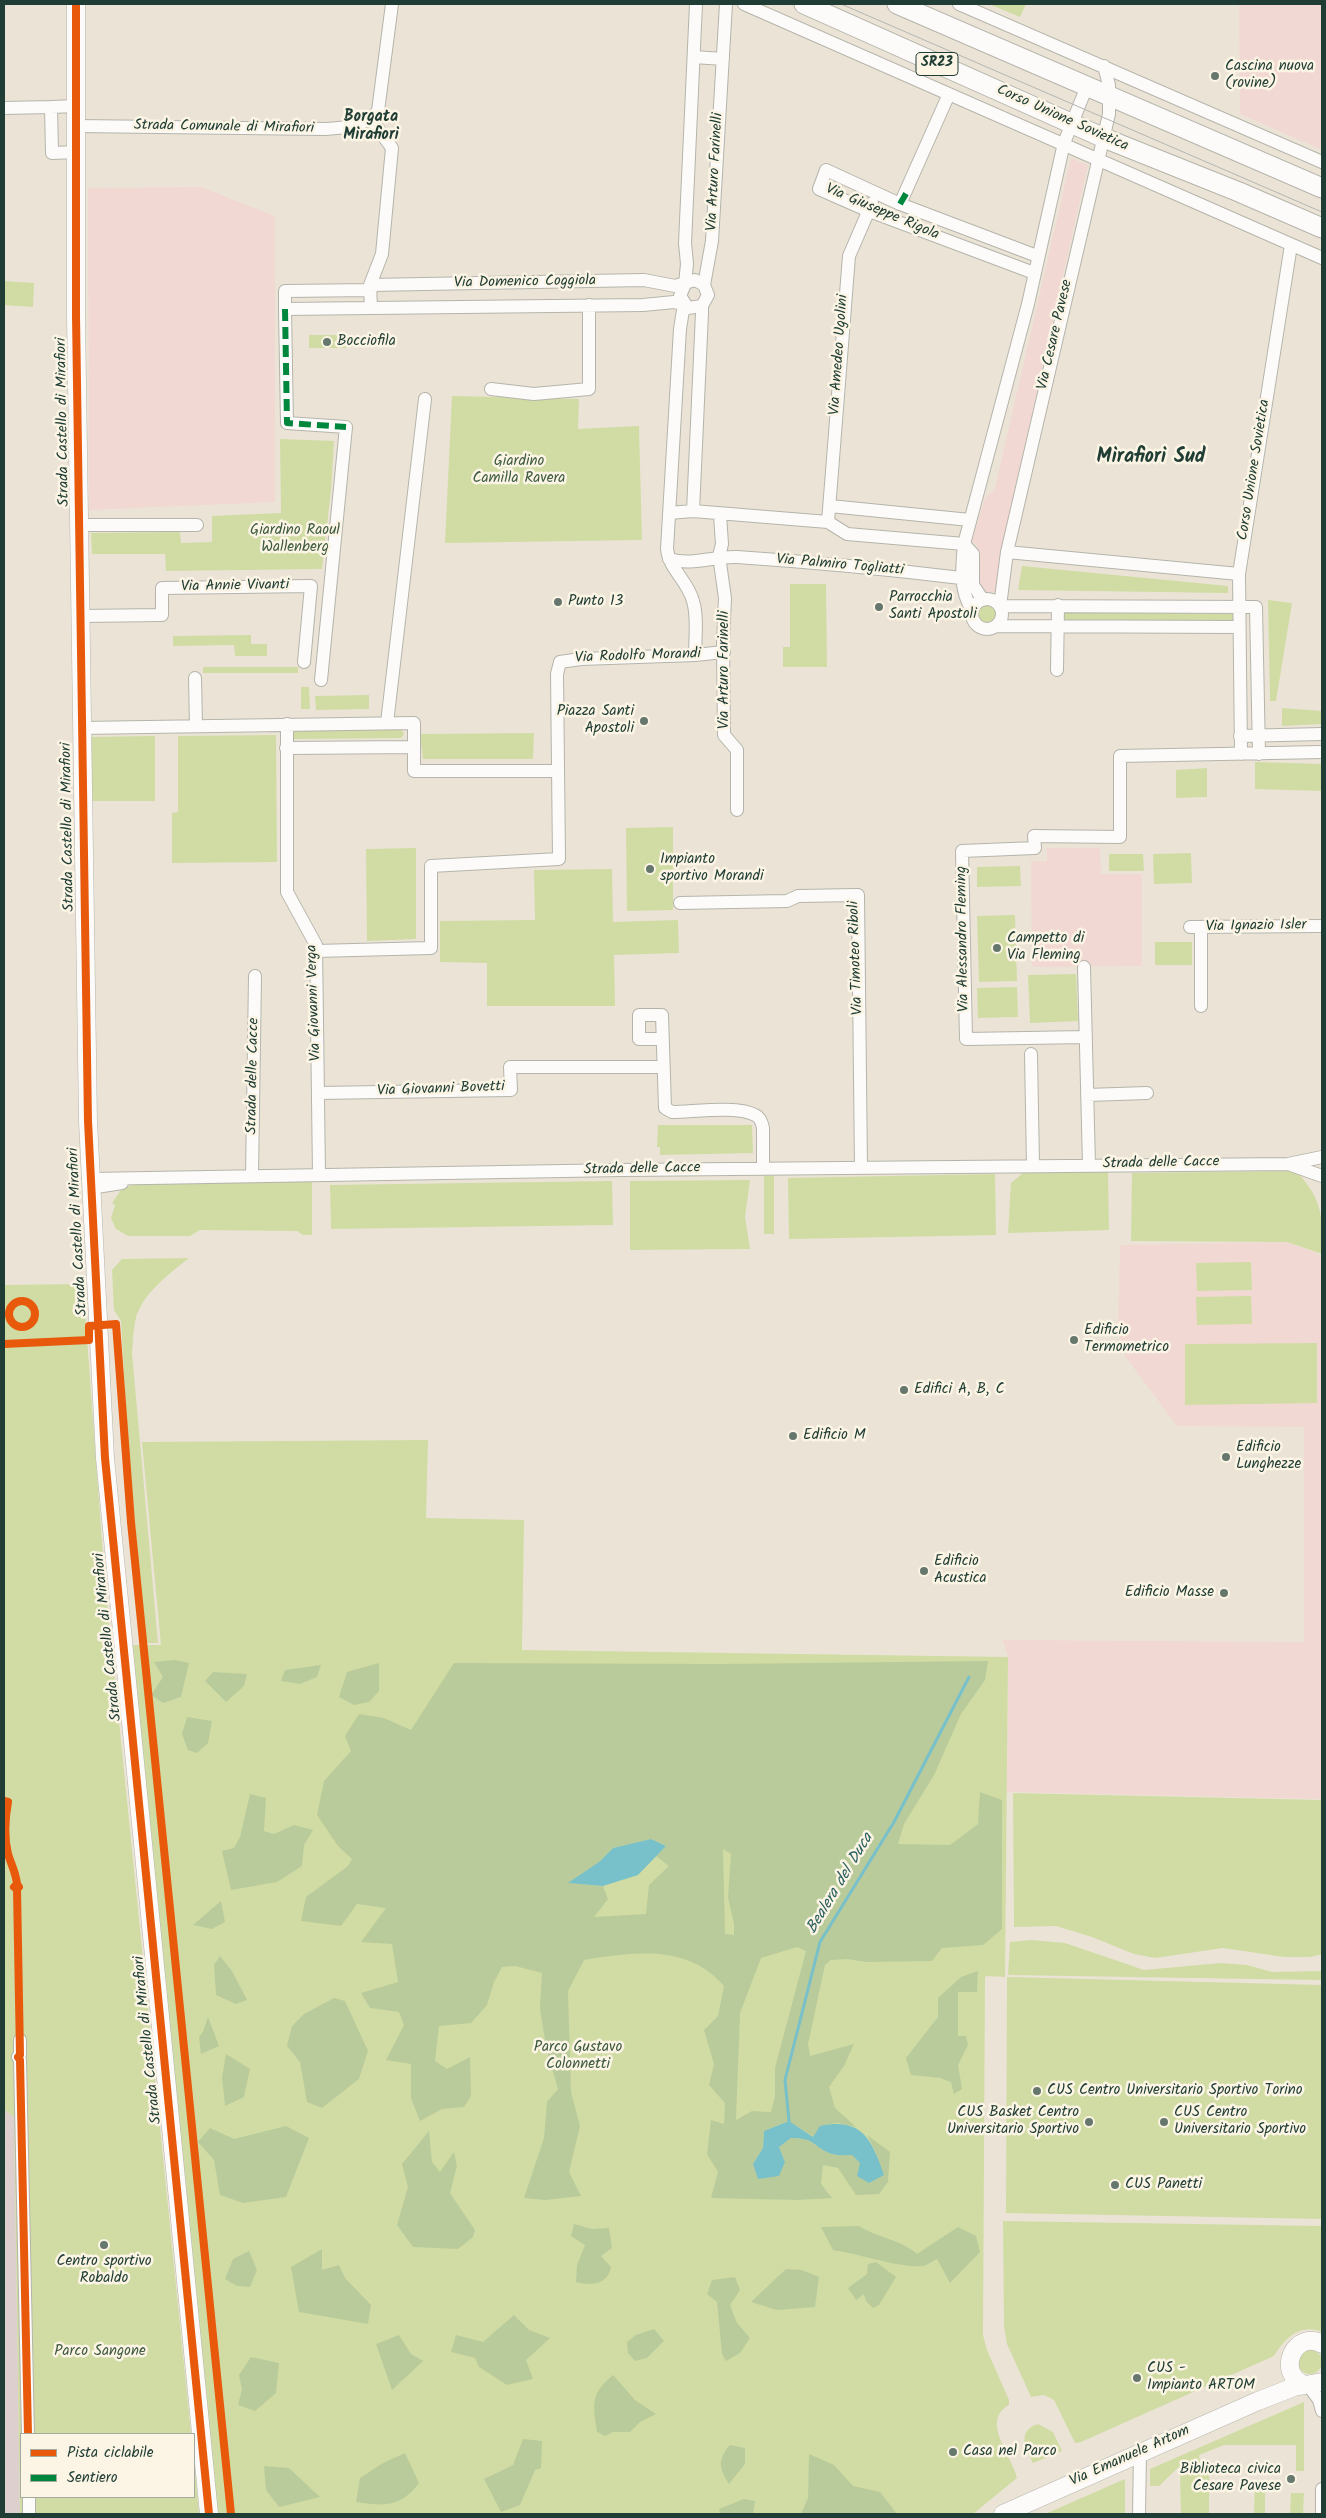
<!DOCTYPE html>
<style>
body{margin:0}
#map{position:relative;width:1326px;height:2518px;overflow:hidden;background:#ebe4d6;font-family:Kalam,sans-serif}
canvas{display:block}
.frame{position:absolute;inset:0;border:5px solid #1f3d34;pointer-events:none}
.legend{position:absolute;left:20px;top:2433px;width:175px;height:65px;box-sizing:border-box;background:#fcf5e5;border:1px solid #a4ab9e;margin:0;padding:6px 9px;list-style:none;font-size:15px;color:#1f3d34}
.legend li{display:flex;align-items:center;gap:10px;height:25px}
.legend b{width:25px;border:1px solid #a4ab9e}
</style>
<div id="map">
<canvas width="1326" height="2518"></canvas>
<div class="frame"></div>
<ul class="legend">
<li><b style="height:6px;background:#e8590c"></b>Pista ciclabile</li>
<li><b style="height:6px;background:#00873e"></b>Sentiero</li>
</ul>
</div>
<script>
const g = document.querySelector('canvas').getContext('2d');
g.lineJoin = 'round';
function fillPath(path, color) { g.fillStyle = color; g.fill(path, 'evenodd'); }
function strokePath(path, color, width, dash) { g.strokeStyle = color; g.lineWidth = width; g.lineCap = dash ? 'butt' : 'round'; g.setLineDash(dash || []); g.stroke(path); }
function label(font, color, halo, rows, align = 'center') {
  g.font = font + ' Kalam,sans-serif'; g.lineWidth = 5; g.setLineDash([]); g.textBaseline = 'middle'; g.strokeStyle = halo; g.fillStyle = color; for (const [text, x, y, turn = 0] of rows) {
    g.save(); g.translate(x, y); g.rotate((+turn || 0) * Math.PI / 180); g.textAlign = isNaN(turn) ? turn : align; if (halo) g.strokeText(text, 0, 0); g.fillText(text, 0, 0); g.restore();
  }
}
const built = new Path2D(`
 M1239,4H1322V150L1240,114Z
 M1071,158L1088,165L1000,555L997,591L986,594L980,585L978,547L972,541L985,498L995,488Z
 M201,187L275,216V502L89,510L88,188Z
 M1047,848H1100L1101,874H1142V966L1032,967L1031,861H1047Z
 M1287,1242L1317,1253L1322,1258V1799L1007,1792L1008,1657L1003,1640L1304,1642V1427L1177,1426L1125,1356L1118,1330L1120,1245Z`);
const industrial = new Path2D(`
 M4,2109L14,2117L20,2514H4Z`);
const green = new Path2D(`
 M989,4H1026L1020,17Z
 M4,281L34,283L33,307L4,305Z
 M309,335H345L346,348H309Z
 M452,396L579,399L578,429L639,426L642,540L445,543Z
 M280,439L334,441L331,490L322,569L166,571L165,554H92L91,533L180,532L181,543L212,542V516L281,513Z
 M1022,566L1228,586V593L1018,590Z
 M790,584H826L827,667H783V647H790Z
 M1268,600L1292,603L1276,701H1270Z
 M978 614a9 9 0 1 1 18 0a9 9 0 1 1-18 0Z
 M1065,612L1234,614V622L1064,621Z
 M251,635V644H267V656H235L234,645L173,646V636Z
 M203,667H298V673H203Z
 M301,687H309L310,709H301Z
 M369,695V709L316,710L315,696Z
 M1282,708L1322,711V724L1282,726Z
 M401,729L404,734L401,738L294,739L292,733L294,731Z
 M534,733L533,759H423L420,734Z
 M276,735L277,862L172,863V813L178,812V736Z
 M155,736V801H88L87,737Z
 M1255,762L1322,764V791L1255,789Z
 M1207,768V797L1176,798V770Z
 M673,827V910L627,911L626,828Z
 M416,848V939L367,941L366,849Z
 M1191,853L1192,883L1154,884L1153,854Z
 M1109,854H1143L1144,871H1109Z
 M1020,866L1021,886L977,887V867Z
 M612,869L613,922L678,920L679,953L614,955L615,1006H487V963L440,962V921L535,920L534,870Z
 M1015,915L1017,981L979,982L977,916Z
 M1155,942H1192V965H1155Z
 M1076,974L1078,1021L1030,1023L1028,975Z
 M1017,987L1018,1017L978,1018L977,988Z
 M658,1125H752L753,1153L660,1155V1147H657Z
 M1296,1171C1324,1201 1322,1217 1322,1254L1287,1242L1131,1241L1132,1173Z
 M1108,1172L1109,1230L1008,1233L1011,1183L1023,1173Z
 M995,1174L996,1235L789,1239L788,1178Z
 M764,1176H774V1234H764Z
 M750,1180L745,1217L750,1249L630,1250V1181Z
 M312,1181V1235H303L297,1231L200,1230L190,1236H128L116,1229L111,1218L115,1205L112,1203L121,1190L136,1183Z
 M612,1181L613,1225L331,1229L330,1185Z
 M189,1258C169,1274 140,1295 135,1322C133,1332 133,1342 132,1353L158,1643H146L128,1447L121,1321L114,1310L112,1270L122,1259Z
 M1251,1262L1252,1290L1197,1291L1196,1263Z
 M83,1284L105,1583L191,2434H21V2497H194V2459L199,2514H20L14,2117L4,2109V1285Z
 M1251,1296L1252,1324L1197,1325L1196,1297Z
 M1317,1343V1403L1185,1405V1344Z
 M428,1440L426,1518L524,1520L522,1650L1008,1657L1005,1977L985,1976L983,2335L987,2350L1009,2400V2405C980,2421 1012,2455 1017,2478L973,2514H217L130,1645H161L142,1442Z
 M1013,1793L1322,1800V1954L1311,1957H1284L1223,1948L1155,1958L1134,1954L1092,1937L1056,1926L1014,1927Z
 M1031,1940L1065,1943L1144,1970L1221,1963L1247,1965L1272,1972L1322,1971V1980L1008,1975L1010,1942Z
 M1007,1977L1322,1985V2219L1006,2213Z
 M1003,2221L1322,2226V2332C1300,2323 1285,2338 1274,2356L1081,2442L1075,2443L1054,2400L1044,2395L1031,2397L1007,2344L1004,2327Z
 M1298 2362a12 12 0 1 1 24 0a12 12 0 1 1-24 0Z
 M1304,2402V2471H1296V2445H1224L1199,2455L1200,2463L1182,2464L1159,2486H1150V2469Z
 M1038,2424L1053,2432L1062,2451L1033,2463C1026,2449 1016,2431 1038,2424Z
 M1180,2471H1209V2514H1181Z
 M1125,2479V2514H1045Z
 M1255,2480H1265V2514H1254Z
 M1291,2493H1304L1303,2514H1290Z`);
const forest = new Path2D(`
 M175,1660L189,1663L181,1697L163,1703L151,1695L163,1677L154,1662Z
 M988,1661L985,1680L961,1714L934,1775L904,1824L898,1844L950,1845L978,1824L980,1792L1002,1800V1929L983,1945L942,1948L932,1961L866,1962L847,1959L831,1960L825,1965L808,2044L810,2056L854,2044L844,2066L829,2087L835,2108L856,2127L837,2123L821,2126L814,2137L789,2121L764,2131L763,2148L753,2164L785,2162L779,2147L791,2138C817,2138 812,2147 832,2154C838,2156 846,2155 852,2155L860,2163L876,2153L867,2135L890,2152L888,2182L879,2194L856,2195L838,2168L823,2165L821,2184L832,2198L797,2200L711,2198L718,2172L707,2154L711,2120L724,2124L725,2103L709,2085L714,2064L704,2030L718,2016L724,1986C688,1944 634,1952 584,1960L568,1991L571,2092L580,2126L569,2172L581,2196L545,2200L524,2198L544,2138L547,2102L558,2089L546,2047L540,2009L542,1973L515,1966L502,1967L494,1982L487,2005L471,2023L439,2026L435,2061L447,2069L470,2057L471,2096L464,2107L442,2109L420,2121L411,2098V2064L386,2060L404,2025L399,2012L370,2008L361,1993L398,1982L392,1944L361,1942L386,1908L357,1904L341,1926L301,1921L306,1897L348,1866L352,1859L338,1846L317,1815L324,1781L351,1751L345,1736L359,1714L384,1718L411,1730L454,1663L721,1664ZM651,1839L666,1846L656,1856L669,1866L649,1885L646,1914L594,1917L608,1899L603,1886L569,1883L599,1862L613,1848ZM723,1849L731,1854L728,1897L734,1924V1935L725,1934ZM797,1947L806,1951L775,2068V2096L771,2112L752,2111L736,2120L740,2013L761,1958Z
 M379,1663V1691L369,1702L354,1705L339,1697L347,1672Z
 M321,1665L317,1677L300,1684L281,1681L285,1670Z
 M213,1672L247,1674L244,1686L226,1702L205,1681Z
 M187,1717L212,1721L208,1743L197,1753L188,1750L182,1734Z
 M250,1794L266,1798L264,1831L274,1834L294,1825L313,1830L304,1845L302,1866L277,1882L231,1890L222,1851L234,1848L240,1837Z
 M221,1901L225,1922L212,1929L193,1925Z
 M220,1956L232,1971L247,2000L236,2004L216,1995L214,1965Z
 M978,1971L977,1992H958V2036H966L968,2045L958,2065L962,2089L954,2094L951,2082L940,2078L911,2075L906,2058L938,2017V1998L961,1977Z
 M334,1998L345,2001L368,2051L359,2079L322,2108L307,2102L300,2062L287,2046L292,2026L304,2014Z
 M208,2017L219,2046L201,2054L199,2037L203,2032Z
 M226,2054L250,2069L244,2097L225,2106L222,2077Z
 M286,2126L309,2138L286,2197L243,2203L220,2195L214,2160L198,2142L210,2128L234,2139Z
 M429,2131L432,2162L440,2172L454,2152L457,2166L450,2193L475,2230L473,2237L458,2249L413,2247L397,2225L408,2187L402,2164Z
 M574,2224L592,2229L609,2228L612,2248L601,2256L611,2267C608,2285 590,2286 576,2282L577,2265L585,2245L571,2236Z
 M859,2226C878,2238 900,2239 917,2254L958,2227L976,2236L980,2252L950,2283L937,2259C933,2261 928,2265 923,2266C903,2269 856,2253 833,2250L821,2227Z
 M322,2249V2270L339,2265L345,2278L371,2305L368,2324L299,2312L291,2267Z
 M249,2251L257,2270L250,2287L237,2286L225,2279L233,2259Z
 M876,2262L896,2277L879,2305L873,2308L866,2301L864,2294L856,2300L848,2288L867,2274L868,2264Z
 M786,2269L802,2270L819,2277L815,2307L777,2310L751,2302Z
 M735,2277L740,2290L730,2305L737,2323L750,2338L740,2353L726,2361L722,2354L717,2302L707,2294L712,2280Z
 M514,2315L529,2330L550,2338L526,2360L533,2379L507,2385L479,2367L475,2358L451,2352L456,2335L483,2342Z
 M654,2329L664,2341L647,2358L635,2361L628,2353L627,2342L636,2335Z
 M399,2335L411,2354L423,2361L392,2390L376,2344Z
 M251,2357L279,2363L276,2393L255,2411L238,2405L242,2389L239,2375Z
 M613,2375L635,2400L656,2414L640,2422L630,2432H613L605,2436L597,2432C593,2404 590,2394 613,2375Z
 M523,2439L542,2441L541,2468L535,2470L520,2505L501,2512L484,2479L513,2465Z
 M730,2445L745,2448V2464L729,2484C719,2468 717,2460 730,2445Z
 M405,2453L419,2483C400,2508 384,2506 356,2502L360,2478L383,2463Z
 M809,2454L834,2465L853,2486L880,2492L897,2514H801L808,2498Z
 M264,2466L289,2468L320,2497L279,2507L266,2490Z
 M744,2499L755,2501L753,2514H720L719,2509Z`);
const water = new Path2D(`
 M651,1839L666,1846L638,1875L603,1886L568,1883L599,1862L613,1848Z
 M789,2121L813,2137L820,2126C862,2117 872,2140 884,2175L869,2183L857,2176L860,2163L852,2155C846,2155 838,2156 832,2154C812,2147 817,2138 791,2138L779,2147L785,2162L779,2176L758,2179L753,2164L763,2148L764,2131Z`);
const stream = new Path2D(`
 M789,2121L785,2080L820,1942L894,1822L969,1677`);
const street = new Path2D(`
 M696,4L685,243L687,264L685,284L680,296L688,308L702,306
 M744,4L1322,258
 M959,4L1322,162
 M694,57L723,59
 M77,106L51,107L52,153L77,152
 M4,108L51,107
 M77,126L325,129C343,128 366,126 378,111L392,4
 M900,204L949,94
 M1034,273L869,211L819,189L826,170L900,204L1037,256
 M370,285L644,280L675,286L695,280L704,285
 M370,285L371,308L643,305L674,302L684,304
 M370,285L382,254L392,148L371,119
 M371,290L285,291V309L371,308
 M684,304L680,329L667,549C669,569 688,581 693,601C698,617 695,639 695,655
 M285,309L287,423L346,427L321,680
 M491,389L534,394L589,389V305
 M830,506L970,520
 M693,511L702,313V306L708,295L704,285L712,241L726,4
 M669,513L693,511L828,522L847,534L964,544L973,554V585L983,600
 M720,515L722,544L719,556L725,598L723,643L724,735L737,750V810
 M828,522L849,256L872,203
 M79,525H197
 M1007,552L1239,574
 M669,559C693,566 713,556 737,557C812,562 886,569 961,578
 M972 614a15 15 0 1 1 30 0a15 15 0 1 1-30 0Z
 M1000,606L1007,552L1109,114V85L1104,66
 M1000,606L1256,607L1259,754
 M972,610C959,589 962,567 964,544L1028,304L1064,143L1087,86
 M80,616L162,615V588L311,586L304,662
 M997,626L1239,627
 M1057,670L1058,605
 M195,678L196,726
 M387,723L425,399
 M287,724V892L316,945L319,1175
 M81,728L414,723V771H558
 M1240,736L1322,734
 M286,748L414,747
 M1241,754L1239,574L1291,245
 M680,903L787,901L798,896L858,895L861,1168
 M1190,927L1322,926
 M1201,927V1006
 M316,951L431,948V866L559,859L557,674L560,662L581,659L695,655L724,652
 M1084,967L1089,1165
 M1086,1037L966,1039L962,851L1035,848L1034,836L1120,837V756L1322,752
 M662,1039H639V1015H662L665,1108L672,1112C693,1112 737,1105 755,1115C760,1117 762,1123 763,1128V1169
 M1031,1054L1033,1165
 M318,1093L511,1090L510,1067H662
 M1087,1095L1147,1093
 M1291,1165L1322,1176
 M252,1176L255,976
 M90,1179L622,1170L1288,1164L1322,1157
 M90,1188L122,1183
 M20,2040V2055L18,2057L20,2060L28,2434
 M1308,2385L1319,2400L1322,2411
 M29,2497V2514
 M1139,2514L1140,2453
 M1322,2514V2489`);
const secondary = new Path2D(`
 M76,4V316L88,1121L105,1458L209,2514
 M1304,2385C1275,2372 1295,2329 1322,2344
 M1003,2514L1258,2401L1294,2387L1322,2382`);
const primary = new Path2D(`
 M804,4L1104,138L1239,192L1322,228
 M897,4L1322,188`);
const tram = new Path2D(`
 M841,4L1322,212`);
const quiet = new Path2D(`
 M900,204L907,192
 M285,309L287,423L346,427`);
const cycleway = new Path2D(`
 M76,4V316L88,1121L105,1458L209,2514
 M9 1314a13 13 0 1 1 26 0a13 13 0 1 1-26 0Z
 M4,1344L89,1340V1326L116,1324L131,1522L231,2514
 M4,1801L8,1802C5,1818 4,1837 8,1854C11,1864 16,1873 17,1884
 M17,1889L19,1887L17,1884L14,1887L17,1889L20,2055L18,2057L20,2060L28,2434`);
const markers = [
 [1215,76,5,"#66776d"],
 [327,342,5,"#66776d"],
 [558,602,5,"#66776d"],
 [879,607,5,"#66776d"],
 [644,721,5,"#66776d"],
 [650,869,5,"#66776d"],
 [997,948,5,"#66776d"],
 [1074,1340,5,"#66776d"],
 [904,1390,5,"#66776d"],
 [793,1436,5,"#66776d"],
 [1226,1457,5,"#66776d"],
 [924,1571,5,"#66776d"],
 [1224,1593,5,"#66776d"],
 [1037,2091,5,"#66776d"],
 [1089,2122,5,"#66776d"],
 [1164,2122,5,"#66776d"],
 [1115,2185,5,"#66776d"],
 [104,2245,5,"#66776d"],
 [1137,2378,5,"#66776d"],
 [953,2452,5,"#66776d"],
 [1291,2479,5,"#66776d"]
];
const shields = [
 [937,64,42]
];
const shieldNames = [
 ["SR23",937,64]
];
const poiNames = [
 ["Cascina nuova",1225,67],
 ["(rovine)",1225,84],
 ["Bocciofila",337,342],
 ["Parrocchia",889,598],
 ["Santi Apostoli",889,615],
 ["Punto 13",568,602],
 ["Piazza Santi",634,712,"right"],
 ["Apostoli",634,729,"right"],
 ["Impianto",660,860],
 ["sportivo Morandi",660,877],
 ["Campetto di",1007,939],
 ["Via Fleming",1007,956],
 ["Edificio",1084,1331],
 ["Termometrico",1084,1348],
 ["Edifici A, B, C",914,1390],
 ["Edificio M",803,1436],
 ["Edificio",1236,1448],
 ["Lunghezze",1236,1465],
 ["Edificio",934,1562],
 ["Acustica",934,1579],
 ["Edificio Masse",1214,1593,"right"],
 ["CUS Centro Universitario Sportivo Torino",1047,2091],
 ["CUS Basket Centro",1079,2113,"right"],
 ["Universitario Sportivo",1079,2130,"right"],
 ["CUS Centro",1174,2113],
 ["Universitario Sportivo",1174,2130],
 ["CUS Panetti",1125,2185],
 ["Centro sportivo",104,2262,"center"],
 ["Robaldo",104,2279,"center"],
 ["CUS -",1147,2369],
 ["Impianto ARTOM",1147,2386],
 ["Casa nel Parco",963,2452],
 ["Biblioteca civica",1281,2470,"right"],
 ["Cesare Pavese",1281,2487,"right"]
];
const streetNames = [
 ["Corso Unione Sovietica",1062,119,24],
 ["Strada Comunale di Mirafiori",224,128,1],
 ["Via Arturo Farinelli",716,172,-87],
 ["Via Giuseppe Rigola",882,213,23],
 ["Via Domenico Coggiola",525,283,-1],
 ["Via Cesare Pavese",1056,335,-77],
 ["Via Amedeo Ugolini",840,355,-86],
 ["Strada Castello di Mirafiori",64,422,-91],
 ["Corso Unione Sovietica",1255,470,-81],
 ["Via Palmiro Togliatti",840,566,5],
 ["Via Annie Vivanti",235,587,-1],
 ["Via Rodolfo Morandi",638,657,-2],
 ["Via Arturo Farinelli",725,670,-90],
 ["Strada Castello di Mirafiori",69,827,-91],
 ["Via Ignazio Isler",1256,927,-1],
 ["Via Alessandro Fleming",964,939,-91],
 ["Via Timoteo Riboli",857,958,-92],
 ["Via Giovanni Verga",315,1003,-92],
 ["Strada delle Cacce",254,1076,-89],
 ["Via Giovanni Bovetti",441,1090,-2],
 ["Strada delle Cacce",1161,1164,-1],
 ["Strada delle Cacce",642,1170,-1],
 ["Strada Castello di Mirafiori",79,1232,-93],
 ["Strada Castello di Mirafiori",109,1637,-96],
 ["Strada Castello di Mirafiori",149,2040,-96],
 ["Via Emanuele Artom",1130,2457,-24]
];
const parkNames = [
 ["Giardino",519,462],
 ["Camilla Ravera",519,479],
 ["Giardino Raoul",295,531],
 ["Wallenberg",295,548],
 ["Parco Gustavo",578,2048],
 ["Colonnetti",578,2065],
 ["Parco Sangone",100,2352]
];
const neighbourhoodNames = [
 ["Borgata",371,118],
 ["Mirafiori",371,136]
];
const waterNames = [
 ["Bealera del Duca",841,1884,-59]
];
const districtNames = [
 ["Mirafiori Sud",1151,459]
];
fillPath(built, '#f2d8d3');
fillPath(industrial, '#ddcfcd');
fillPath(green, '#d0dca4');
fillPath(forest, '#bacb9b');
fillPath(water, '#78c0ca');
strokePath(stream, '#78c0ca', 3);
strokePath(street, '#b5b4ab', 14);
strokePath(secondary, '#b5b4ab', 19);
strokePath(primary, '#b5b4ab', 21);
strokePath(street, '#fcfbf9', 12);
strokePath(secondary, '#fcfbf9', 18);
strokePath(primary, '#fcfbf9', 19);
strokePath(tram, '#b3b5b2', 1);
strokePath(quiet, '#00873e', 6, [12, 6]);
strokePath(cycleway, '#e8590c', 8);
for (const [x, y, r, color] of markers) { const dot = new Path2D(); dot.arc(x, y, r, 0, 2 * Math.PI); g.fillStyle = color; g.fill(dot); strokePath(dot, '#fcf5e5', 2); }
for (const [x, y, w] of shields) { const box = new Path2D(); box.roundRect(x - w / 2, y - 11.5, w, 23, 4); g.fillStyle = '#fcf5e5'; g.fill(box); strokePath(box, '#1f3d34', 1); }
label('bold 14px', '#1f3d34', null, shieldNames);
label('15px', '#1f3d34', '#fcf5e5', poiNames, 'left');
label('15px', '#1f3d34', '#fcf5e5', streetNames);
label('15px', '#3e5b42', '#fcf5e5', parkNames);
label('bold 16px', '#1f3d34', '#fcf5e5', neighbourhoodNames);
label('italic 16px', '#2b6060', '#fcf5e5', waterNames);
label('bold 20px', '#1f3d34', '#fcf5e5', districtNames);
</script>
